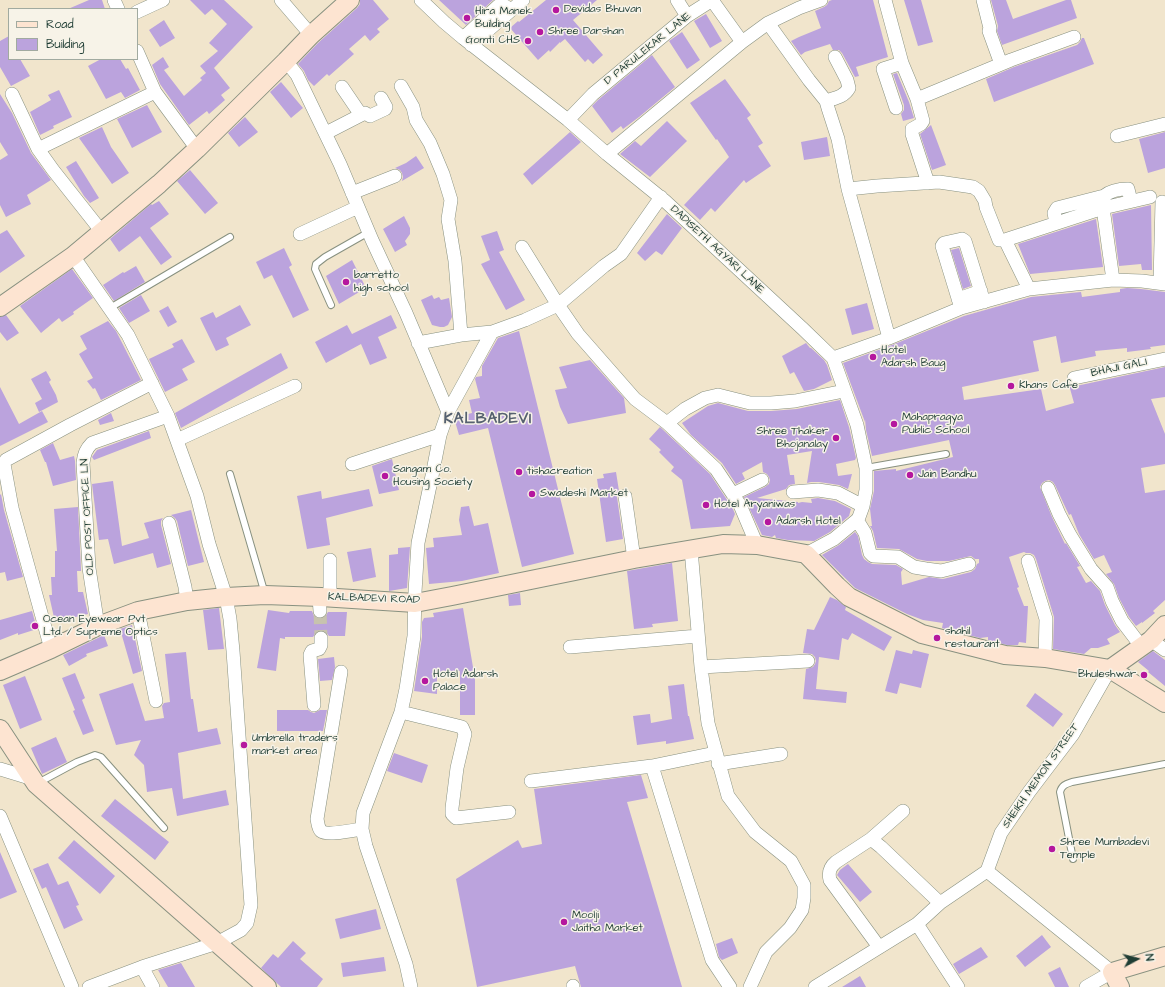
<!DOCTYPE html>
<style>
body{margin:0}
#map{position:relative;width:1165px;height:987px;overflow:hidden;background:#f1e5cc;font-family:"Architects Daughter",sans-serif}
canvas{display:block}
.legend{position:absolute;left:8px;top:8px;width:130px;height:52px;box-sizing:border-box;background:#f7f3e8;border:1px solid #a1aaa0;margin:0;padding:5px 7px;list-style:none;font-size:12px;color:#1f3d34}
.legend li{display:flex;align-items:center;gap:8px;height:20px}
.legend b{width:20px;border:1px solid #a1aaa0}
.north{position:absolute;left:1117px;top:939px;width:40px;height:40px;-webkit-text-stroke:3px #f7f3e8;paint-order:stroke;rotate:83deg;font-size:11px;font-weight:700;line-height:16px;text-align:center;color:#1f3d34}
.north::after{content:'';display:block;margin:auto;width:14px;height:18px;background:#1f3d34;clip-path:polygon(50% 0,100% 100%,50% 72%,0 100%)}
</style>
<div id="map">
<canvas width="1165" height="987"></canvas>
<ul class="legend">
<li><b style="height:5px;background:#fde4d1"></b>Road</li>
<li><b style="height:11px;background:#bba3dd"></b>Building</li>
</ul>
<div class="north">N</div>
</div>
<script>
const g = document.querySelector('canvas').getContext('2d');
g.lineJoin = 'round';
function fillPath(path, color) { g.fillStyle = color; g.fill(path, 'evenodd'); }
function strokePath(path, color, width, dash) { g.strokeStyle = color; g.lineWidth = width; g.lineCap = dash ? 'butt' : 'round'; g.setLineDash(dash || []); g.stroke(path); }
function label(font, color, halo, rows, align = 'center') {
  g.font = font + ' "Architects Daughter",sans-serif'; g.lineWidth = 3; g.setLineDash([]); g.textBaseline = 'middle'; g.strokeStyle = halo; g.fillStyle = color; for (const [text, x, y, turn = 0] of rows) {
    g.save(); g.translate(x, y); g.rotate((+turn || 0) * Math.PI / 180); g.textAlign = isNaN(turn) ? turn : align; if (halo) g.strokeText(text, 0, 0); g.fillText(text, 0, 0); g.restore();
  }
}
const building = new Path2D(`
 M89,0H102L105,9H68Z
 M190,0H224L253,27L214,68L230,88L221,95L225,100L209,114L207,111L189,125L160,84L152,65L163,57L169,67L164,70L184,96L202,80L200,78L206,73L200,66L218,51L209,43L227,24L212,9L205,15Z
 M360,0H373L389,19L377,29L380,32L370,41L365,35L349,49L354,54L329,76L327,74L314,86L308,80L304,71L298,64L318,43L357,8L360,4Z
 M439,0H493L466,25Z
 M546,0H597L573,20L603,55L593,64L588,59L585,62L565,39L560,43V42L550,52L549,50L538,60L510,28L518,21L519,22Z
 M832,0H873L888,57L856,67L859,76L855,77L842,53L839,50H833L830,44L805,52L801,55L791,41L799,37L821,28L815,11L824,7L827,5L829,1Z
 M904,0H921L933,42L918,46Z
 M991,0H1006L1013,19L1066,0H1071L1077,18L1002,45L997,31L998,26Z
 M706,14L722,41L710,48L694,21Z
 M164,20L175,38L160,47L149,30Z
 M682,32L700,60L687,69L669,41Z
 M9,36V59H20L30,76L11,86L0,67V41Z
 M1082,38H1084L1094,64L994,102L986,79L1014,67L1077,45L1080,42Z
 M652,55L675,87L639,117L623,129L621,126L612,133L592,106L598,100Z
 M101,59H120L126,69L128,68L140,90L125,98L121,92L106,99L88,66Z
 M897,73L909,102L914,118L903,121L901,114L904,110V105L893,74Z
 M725,79L751,115L747,118L763,143L758,146L771,166L746,183L744,180L715,212L711,208L700,220L684,205L729,157L717,139L716,140L690,103Z
 M281,82L303,108L291,118L270,92Z
 M59,90L72,117L53,126L54,128L40,135L30,112L51,100L48,95Z
 M0,94L12,113L31,153L51,180L27,195L31,204L6,217L0,205V160L8,155L0,142Z
 M147,105L162,132L132,148L117,119Z
 M245,117L258,132L239,147L228,133Z
 M667,121L687,141L650,177L620,154L635,141L641,146Z
 M931,125L946,165L932,170L920,134Z
 M102,127L111,147L129,173L112,184L79,138Z
 M570,132L581,142L532,185L523,174Z
 M1165,132V168L1148,173L1139,139Z
 M827,137L830,156L804,160L801,142Z
 M416,156L424,168L402,181L403,177L402,173L400,170L395,168L406,163Z
 M76,161L99,198L90,203L84,196L66,167Z
 M190,170L218,203L205,214L177,181Z
 M159,201L169,214L150,228L172,257L161,265L140,236L119,252L110,239L151,204L152,205Z
 M1151,205L1152,270H1142L1141,264L1119,266L1112,214Z
 M667,214L682,228L662,255L656,251L645,261L637,253Z
 M404,216L410,228V234L405,241L407,245L395,252L383,229Z
 M1096,219L1103,267L1030,274L1018,244Z
 M7,230L25,256L0,273V234Z
 M497,231L504,250L499,252L525,300L506,310L481,264L490,260L481,236Z
 M284,248L292,265L289,267L309,310L293,318L272,275L264,279L256,262Z
 M959,248L971,286L963,289L951,250Z
 M352,260L366,288L339,304L326,276Z
 M136,266L145,282L114,301L103,285L123,272L124,273Z
 M72,269L93,298L73,312L74,314L62,322L59,318L41,333L20,306Z
 M1127,288L1141,289L1165,292V345L1150,347L1151,349L1127,352V348L1095,351L1096,356L1061,363L1056,336L1033,341L1039,371L962,387L964,400L1041,389L1046,411L1074,403L1069,385L1076,386L1165,367V397L1151,399L1165,434V464L1141,468L1145,493L1165,490V600L1153,611L1155,613L1142,623V622L1136,626L1129,617L1119,598L1114,584L1106,574L1112,572L1104,555L1094,559L1079,534L1071,514L1069,515L1055,485L1053,482L1049,480L1045,481L1042,483L1040,487L1052,517L1065,544L1066,543L1080,566L1077,567L1086,583L1091,581L1100,591L1105,605L1115,625L1120,632L1107,639L1110,644L1098,648H1091L1084,654L1053,649L1054,617L1036,559L1034,555L1030,553H1026L1024,552L1009,557L1019,587L1017,588L1024,606H1028L1026,643L1019,642L1018,645H1007L988,640V637L980,638L942,628L943,623L923,620L907,614L855,588L822,555L839,545L855,532L858,536L862,555L864,559L868,562L872,564L896,565L903,569L901,572L902,585L929,577L943,579L971,572L975,569L977,564L979,563V559H975L971,556L949,561H927L917,559L899,549L877,548L873,531L870,526H872L870,509L874,491V471L896,469V471L953,457L949,440L872,456L866,430L865,419V422L843,363L892,345L964,316L1031,297L1081,292L1082,297L1120,292V289Z
 M141,295L150,311L129,323L119,308Z
 M432,295L434,299L439,297L441,300L449,298L452,317L448,325L444,327H440L432,325L421,300Z
 M867,303L874,329L852,335L845,309Z
 M240,305L251,325L226,338L229,345L216,351L200,318L213,312L216,318Z
 M168,306L177,322L168,327L159,311Z
 M6,315L19,333L7,341L0,332V317Z
 M391,315L397,328L378,337L387,358L370,365L361,344L326,363L315,342L347,325L352,334Z
 M108,321L116,331L141,380L101,400L95,388L93,389L87,381L93,378L79,354L87,349L80,336Z
 M519,331L574,554L522,567L488,428L459,435L454,418L455,417L472,413L469,400L480,398L475,379L476,377L482,376V366L498,338Z
 M182,339L195,362L182,369L188,380L165,392L149,359L174,347L172,344Z
 M806,343L810,348H811L824,360L827,365L832,380L814,389L804,391L794,372L790,374L782,356Z
 M281,353L288,368L181,428L175,413Z
 M590,360L624,398L626,413L568,424L560,407L555,390L567,388L559,367Z
 M46,371L51,380L49,382L56,395L58,402L39,412L35,403L42,399L31,379Z
 M0,387L19,424L42,411L48,422L0,446Z
 M840,400L849,427L856,458L855,460L836,464L838,476L852,474L848,489L839,485L819,482H811L807,483L812,451L787,455L790,475H794L795,484L789,485L786,489L757,498L798,502V503L802,502L812,503L811,499L818,498L835,501L851,509L849,516L830,532L814,541L788,540L776,538L775,535L772,537L762,535L744,497L765,487L769,484L770,480L769,477L767,474L763,472L762,462L742,473L745,479L736,484L722,463L691,435L682,423L708,406L718,403L748,411H771L797,409Z
 M111,413L114,421L100,425L98,420Z
 M660,427L710,474L733,509L735,514L730,526L691,529L682,480L671,471L674,467L659,452L661,450L649,439Z
 M149,431L151,438L94,460L92,457L97,450Z
 M53,443L60,460L74,456L75,461L76,480L53,486L46,462H45L40,450Z
 M392,459L399,490L379,494L372,466Z
 M616,472L619,491L617,497L623,539L606,542L597,479L604,478L603,474Z
 M113,481L122,546L149,538L144,523L163,518L161,521V525L171,564L157,568L153,553L114,564L108,539L99,540L92,484Z
 M369,489L373,506L326,518L330,545L307,549L297,496L321,491L322,499Z
 M1,494L4,510L23,577L7,581L5,572L0,573V495Z
 M469,506L474,526L488,523L499,573L462,581L429,584L426,548L434,547L433,538L462,535L459,520L461,507Z
 M78,507L81,569V571H77L78,592H83L88,614L55,622L49,595H52L51,577H55V551H57L54,509Z
 M191,510L204,562L188,566L177,521L175,518L171,515Z
 M410,547L407,588L389,591V555L398,554V548Z
 M371,548L376,577L353,582L347,552Z
 M672,563L678,621L652,624L653,627L634,629L627,571Z
 M520,593L521,605L509,606L508,595Z
 M830,597L837,600L846,607L845,610L892,637L884,651L852,633L848,640L842,638L839,660L819,657L816,689L847,692L846,703L803,699L806,669L813,667L815,664L816,661L815,657L812,654L803,653L807,629L814,630Z
 M219,608L224,649L208,650L203,610Z
 M463,608L475,679V715H460V671L437,674V694L414,691L422,637V622L424,618L434,617L433,613Z
 M268,610L289,613L290,611H312L314,616L317,618L320,619L325,617L328,612H347L345,636H329L325,631L321,630L317,631L313,637H285V639L280,638L276,671L257,668Z
 M32,611L37,629L18,635V633L0,640V620Z
 M132,625L142,671L133,674L120,629Z
 M104,635L108,646L86,654L87,656L69,666L63,655Z
 M896,650L912,654L913,650L929,654L921,688L900,683L897,694L885,691Z
 M1153,651L1165,660V686L1148,672L1149,671L1138,662Z
 M186,652L191,699H193L198,732L217,728L221,744L178,753L183,799L226,790L229,805L177,816L172,788L147,792L144,765L134,755L141,740L116,745L99,694L133,683L145,721L164,718L162,706L164,703L170,702L165,654Z
 M334,657L335,667L332,680L320,681L318,659Z
 M75,673L85,698L82,700L94,731L83,735L73,711L75,710L62,678Z
 M25,676L42,720L20,729L3,685Z
 M684,684L688,716H689L694,739L666,744V741L637,745L633,716L650,714L651,723L672,719L668,686Z
 M1035,693L1063,714L1053,727L1026,706Z
 M277,710H308L311,712L314,713L320,710H327L323,731H277Z
 M56,737L67,762L42,774L31,748Z
 M394,753L428,765L422,783L387,771Z
 M641,775L648,798L627,802L682,987H581L575,966L477,987L456,879L518,840L522,848L542,844L534,789Z
 M115,799L169,842L155,860L101,816Z
 M74,840L115,876L100,894L58,858Z
 M0,852L17,892L0,899Z
 M48,863L58,885L68,881L79,905L76,906L83,920L64,929L46,887L42,889L33,869Z
 M848,864L872,892L860,902L837,875L840,870Z
 M376,909L381,929L340,939L335,919Z
 M1042,935L1051,947L1025,967L1016,956Z
 M732,938L738,953L722,960L719,957L716,944Z
 M293,941L306,953L300,959L323,979L317,987H281L261,968L273,954L278,958Z
 M981,947L988,957L959,974L953,964Z
 M384,957L386,971L343,977L341,963Z
 M181,963L195,987H168L158,970Z
 M1060,967L1069,987H1055L1048,973Z
 M860,976L866,987H842Z`);
const streetTunnel = new Path2D(`
 M320,611L321,638`);
const lane = new Path2D(`
 M331,305L315,269L316,264L325,257L369,232
 M110,308L230,237
 M866,468L946,454
 M230,474L265,594
 M38,783L77,762L95,755L101,757L164,828
 M1073,859L1060,792C1062,785 1066,784 1072,782L1165,764`);
const street = new Path2D(`
 M114,0L118,9
 M281,0L311,35
 M421,0L444,22L463,38L568,120L607,154L665,201L803,329L833,358L857,425L866,468V490L863,506L859,517L857,520L834,539L806,554
 M677,0L687,16
 M885,0L902,63L917,99L1011,60L1074,37
 M983,0L990,28L989,31L1001,64
 M137,12L163,0
 M768,23L809,80L826,101L828,108L838,139L848,189L889,338
 M463,38L498,6H505L511,10
 M471,45L523,0
 M137,51L155,92L197,149
 M286,61L297,75L340,164L372,240L406,313L448,412
 M401,86L413,107L416,120L430,143L443,174L451,200L448,219L455,261L461,335
 M342,87L361,115
 M12,94L38,149L53,170L102,232
 M917,99L923,121L921,124L912,129V134L928,183
 M826,101C835,98 844,97 849,88L847,80L835,57
 M896,108L883,69L902,63
 M568,120L593,94L687,16L709,2L714,3L742,42
 M326,133L361,115L365,113L370,116L385,109L386,107L381,98
 M1117,136L1165,124
 M38,149L155,92
 M607,154L742,42L768,23L799,8L821,0
 M848,189L877,186L939,182L973,187L979,191L985,201L986,207L999,240H1005L1029,289
 M352,193L395,176
 M1103,208L1113,280
 M1056,223L1054,213L1057,208L1104,196C1110,191 1120,189 1128,189L1131,201
 M300,234L358,207
 M1005,240L1103,208L1150,197
 M522,247L558,305L578,334L635,399L667,423L716,469L740,505L757,545
 M73,256L128,335L168,416L197,496L209,544L226,597L230,619L233,651L251,905L247,923L241,930L217,943L142,967L89,987
 M1160,282L1162,202
 M958,299L981,291
 M961,308L942,246L944,243L962,239L965,241L984,302
 M418,343L461,335L492,332L525,320L558,305L604,266L621,254L661,197
 M833,358L889,338L961,308L1029,289L1113,280L1142,281L1165,284
 M1074,378L1165,359
 M667,423L685,409L705,398L718,395L750,403H771L795,401L844,391
 M177,440L295,386
 M352,464L440,435
 M1048,488L1059,514L1070,535L1091,569L1107,587L1112,601L1122,621L1141,646
 M793,492L818,490L838,493L863,506
 M733,494L762,480
 M625,496L634,559
 M857,520L865,533L870,553L873,556L898,557L914,567L926,569L941,571L969,564
 M169,523L185,587L187,601
 M691,549L701,667L708,723L728,796L755,832L791,861L804,885V898L802,910L790,928L766,952L750,987
 M1028,561L1046,619L1045,658
 M319,597L320,611
 M330,598V560
 M138,611L156,701
 M98,626L89,568L83,463C84,454 86,449 92,443L168,416
 M1151,640L1165,650
 M570,647L698,636
 M51,649L12,508L4,464L6,460L70,425L152,383
 M701,667L808,661
 M341,672L317,819C318,823 318,828 321,831C327,836 354,830 362,829
 M314,705L310,655L312,651L319,649L321,645V638
 M401,712L462,727L465,734L457,768L452,808V814L456,818L509,812
 M718,764L781,754
 M652,766L712,960L730,987
 M0,769L33,779
 M531,781L652,766L715,753
 M0,816L72,987
 M871,839L881,847L940,903
 M987,871L1112,972L1086,987
 M917,924L958,987
 M879,947L830,880C828,872 830,867 836,862L871,839L903,811
 M142,967L153,987
 M573,986V987
 M411,987L406,964L366,846L362,829L363,813L401,712L406,689L414,636L415,592L418,543L432,476L440,435L448,412L492,332
 M815,987L917,924L940,903L987,871L1001,833L1029,792L1073,734L1110,669`);
const secondary = new Path2D(`
 M0,307L73,256L159,184L197,149L286,61L311,35L350,0
 M1110,669L1151,640L1165,625
 M0,671L51,649L98,626L138,611L187,601L226,597L265,595L321,597L415,603L452,596L634,559L723,544L757,545L806,554L837,586L849,597L922,634L1005,655L1045,658L1110,669L1165,703
 M0,729L36,784L217,943L267,987
 M1120,987L1112,972L1165,956`);
const markers = [
 [556,10,4,"#b5179e"],
 [467,18,4,"#b5179e"],
 [540,32,4,"#b5179e"],
 [528,41,4,"#b5179e"],
 [346,282,4,"#b5179e"],
 [873,357,4,"#b5179e"],
 [1011,386,4,"#b5179e"],
 [894,424,4,"#b5179e"],
 [836,438,4,"#b5179e"],
 [519,472,4,"#b5179e"],
 [910,475,4,"#b5179e"],
 [385,476,4,"#b5179e"],
 [532,494,4,"#b5179e"],
 [706,505,4,"#b5179e"],
 [768,522,4,"#b5179e"],
 [35,626,4,"#b5179e"],
 [937,638,4,"#b5179e"],
 [1144,675,4,"#b5179e"],
 [425,681,4,"#b5179e"],
 [244,745,4,"#b5179e"],
 [1052,849,4,"#b5179e"],
 [564,922,4,"#b5179e"]
];
const poiNames = [
 ["Devidas Bhuvan",564,10],
 ["Hira Manek",475,12],
 ["Building",475,25],
 ["Shree Darshan",548,32],
 ["Gomti CHS",520,41,"right"],
 ["barretto",354,276],
 ["high school",354,289],
 ["Hotel",881,351],
 ["Adarsh Baug",881,364],
 ["Khans Cafe",1019,386],
 ["Mahapragya",902,418],
 ["Public School",902,431],
 ["Shree Thaker",828,432,"right"],
 ["Bhojanalay",828,445,"right"],
 ["Sangam Co.",393,470],
 ["Housing Society",393,483],
 ["tishacreation",527,472],
 ["Jain Bandhu",918,475],
 ["Swadeshi Market",540,494],
 ["Hotel Aryaniwas",714,505],
 ["Adarsh Hotel",776,522],
 ["Ocean Eyewear Pvt",43,620],
 ["Ltd. / Supreme Optics",43,633],
 ["shahil",945,632],
 ["restaurant",945,645],
 ["Hotel Adarsh",433,675],
 ["Palace",433,688],
 ["Bhuleshwar",1136,675,"right"],
 ["Umbrella traders",252,739],
 ["market area",252,752],
 ["Shree Mumbadevi",1060,843],
 ["Temple",1060,856],
 ["Moolji",572,916],
 ["Jaitha Market",572,929]
];
const streetNames = [
 ["D PARULEKAR LANE",648,49,-39],
 ["DADISETH AGYARI LANE",717,250,43],
 ["BHAJI GALI",1119,368,-12],
 ["OLD POST OFFICE LN",88,517,-93],
 ["KALBADEVI ROAD",374,599,2],
 ["SHEIKH MEMON STREET",1041,776,-55]
];
const districtNames = [
 ["KALBADEVI",488,420]
];
fillPath(building, '#bba3dd');
strokePath(streetTunnel, '#c7c3ae', 13, [13, 6]);
strokePath(lane, '#889180', 8);
strokePath(street, '#889180', 14);
strokePath(secondary, '#889180', 20);
strokePath(lane, '#fff', 6);
strokePath(street, '#fff', 13);
strokePath(secondary, '#fde4d1', 18);
for (const [x, y, r, color] of markers) { const dot = new Path2D(); dot.arc(x, y, r, 0, 2 * Math.PI); g.fillStyle = color; g.fill(dot); strokePath(dot, '#f7f3e8', 1.5); }
label('11px', '#1f3d34', '#f7f3e8', poiNames, 'left');
label('11px', '#1f3d34', '#f7f3e8', streetNames);
g.letterSpacing = '1px';
label('bold 15px', '#56616f', '#f7f3e8', districtNames);
g.letterSpacing = '0px';
</script>
